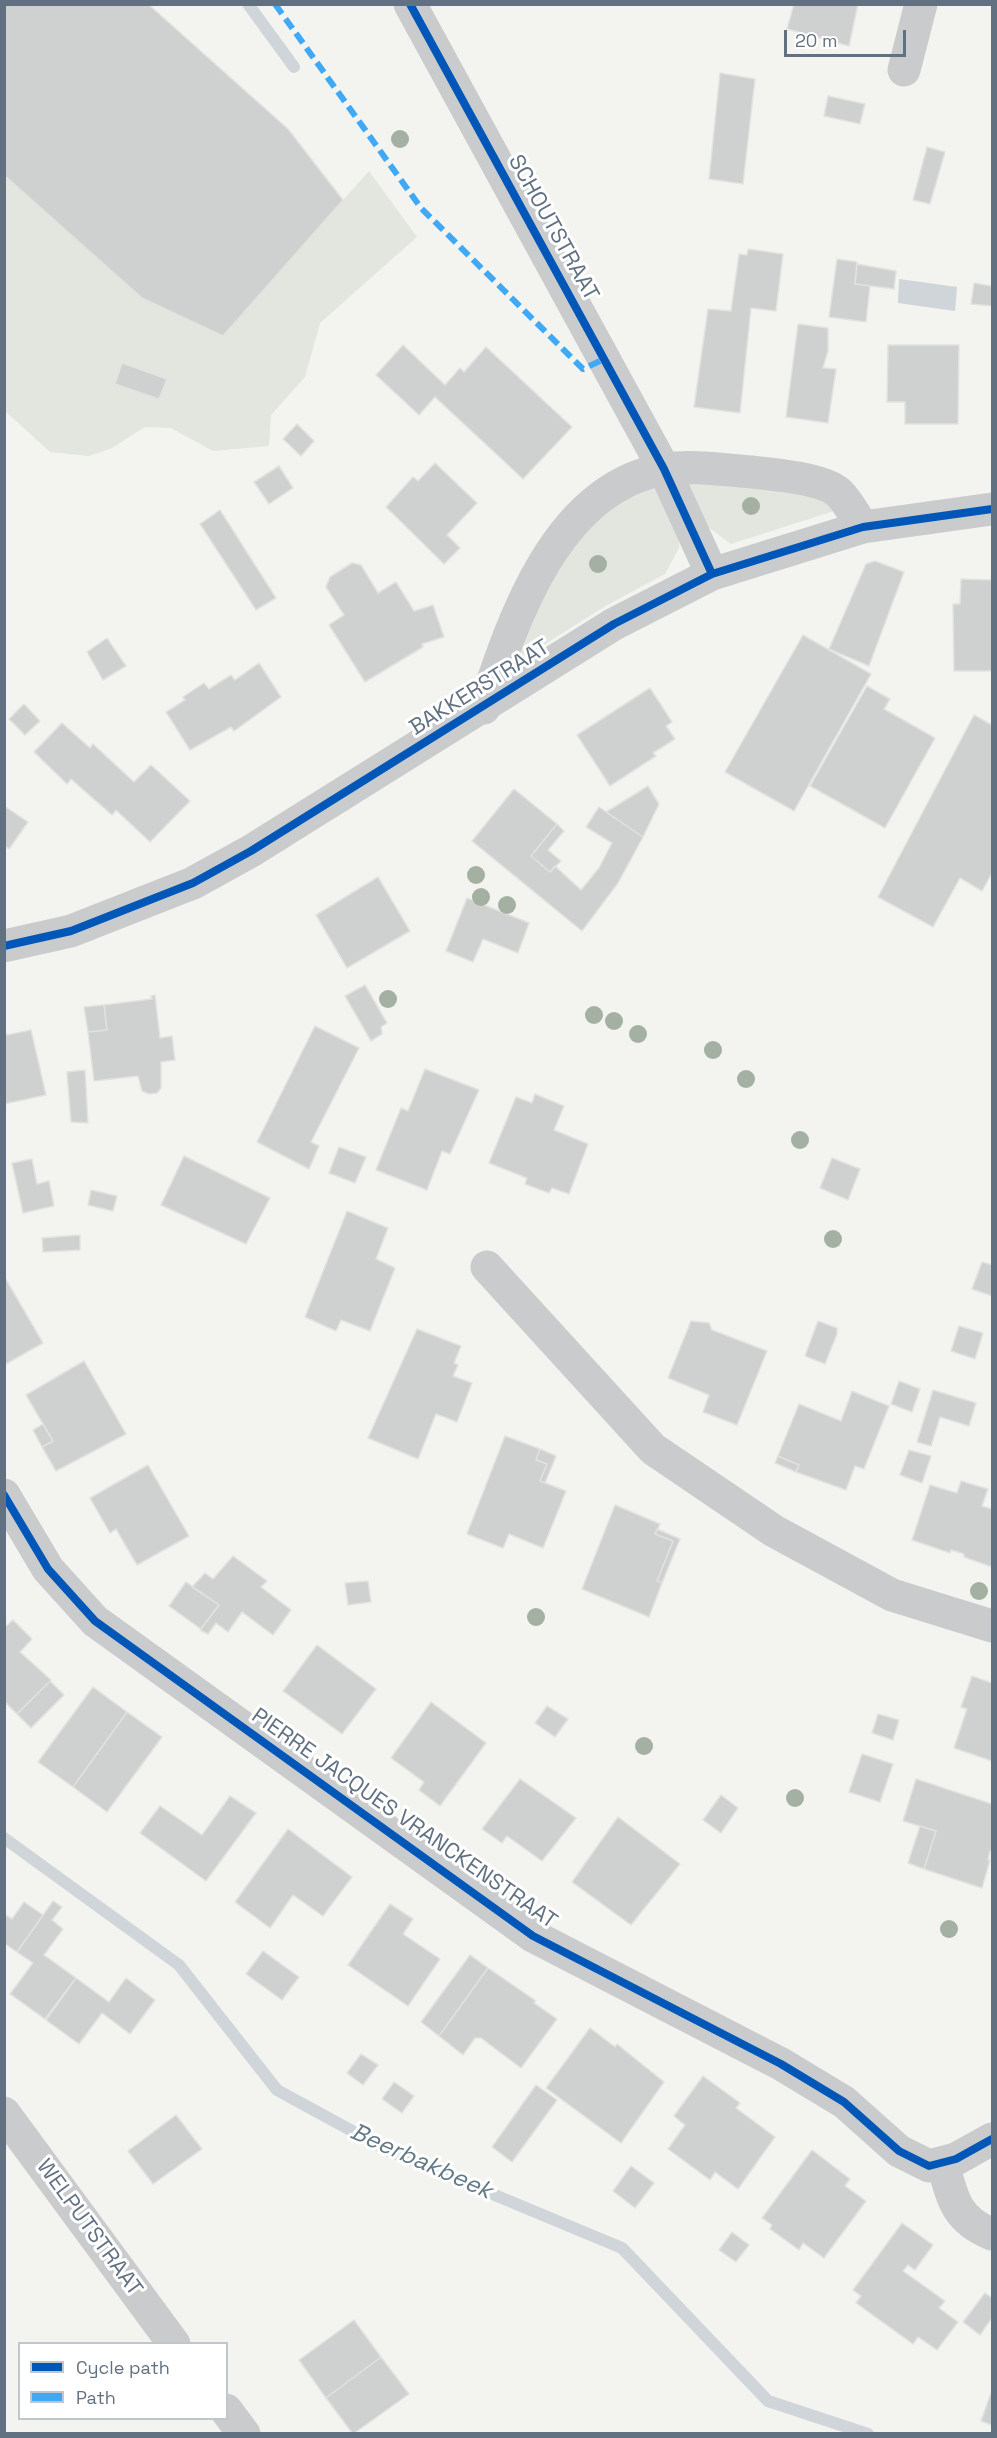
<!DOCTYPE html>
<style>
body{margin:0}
#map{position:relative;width:997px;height:2438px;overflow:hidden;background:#f3f3f0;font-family:"Space Grotesk",sans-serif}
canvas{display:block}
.frame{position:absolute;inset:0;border:6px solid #627182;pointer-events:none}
.legend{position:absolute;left:18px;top:2342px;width:210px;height:78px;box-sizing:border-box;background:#fff;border:2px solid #c0c6cd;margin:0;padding:8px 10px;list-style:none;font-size:18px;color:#627182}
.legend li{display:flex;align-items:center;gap:12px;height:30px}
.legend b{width:30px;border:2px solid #c0c6cd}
.scale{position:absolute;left:784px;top:30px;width:122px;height:27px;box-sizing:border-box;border:3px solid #627182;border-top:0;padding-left:8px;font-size:18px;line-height:21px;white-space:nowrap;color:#627182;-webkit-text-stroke:4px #fff;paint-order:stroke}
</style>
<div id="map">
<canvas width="997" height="2438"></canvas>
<div class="frame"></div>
<ul class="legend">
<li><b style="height:8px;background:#0057b8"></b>Cycle path</li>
<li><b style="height:8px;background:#3fa9f5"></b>Path</li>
</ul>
<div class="scale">20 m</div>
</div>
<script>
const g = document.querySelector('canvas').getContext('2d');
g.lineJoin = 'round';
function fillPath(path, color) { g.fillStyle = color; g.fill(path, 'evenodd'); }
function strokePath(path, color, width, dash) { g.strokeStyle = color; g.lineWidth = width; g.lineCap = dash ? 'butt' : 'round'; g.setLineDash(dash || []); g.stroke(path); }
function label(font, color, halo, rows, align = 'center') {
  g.font = font + ' "Space Grotesk",sans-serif'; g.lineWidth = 6; g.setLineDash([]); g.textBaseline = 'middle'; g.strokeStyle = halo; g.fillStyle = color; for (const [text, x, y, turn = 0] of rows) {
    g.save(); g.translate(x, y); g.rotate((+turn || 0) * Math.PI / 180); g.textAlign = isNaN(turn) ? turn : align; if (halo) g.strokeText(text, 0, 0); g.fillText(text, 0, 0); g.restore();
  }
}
const green = new Path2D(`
 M369,171L417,237L320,323L305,377L271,415L269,446L213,451L171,428L145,427L112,448L89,456L50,452L5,411L4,175L142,298L222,336Z
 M686,478L805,491L837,510L731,544L708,527Z
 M656,481L679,538V548L665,574L607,605L518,661L513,659L517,643L588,520Z`);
const water = new Path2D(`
 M899,279L957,287L955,311L898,303Z`);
const stream = new Path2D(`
 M248,4L294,67
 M4,1838L179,1965L277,2090L389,2151L622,2248L768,2401L868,2434`);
const building = new Path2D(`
 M4,4H148L288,129L343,200L223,336L142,298L4,175Z
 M794,4H858L849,46L787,29Z
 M720,73L755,79L743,184L709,179Z
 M828,96L865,104L860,124L824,116Z
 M927,147L945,152L930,204L913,200Z
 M748,249L783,254L776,311L751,308L740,413L694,407L708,309L731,311L739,254L747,255Z
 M837,259L857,262L855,284L870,286L866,322L829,317Z
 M857,264L896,271L894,289L855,284Z
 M974,283L992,286V306L971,304Z
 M798,324L828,328V351L823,368L836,369L828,423L786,417Z
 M403,345L445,385L460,368L464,372L486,347L572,427L523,479L435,397L419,415L376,375Z
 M888,345H959L958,424H905V402H887Z
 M122,363L167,379L159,399L115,384Z
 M297,424L314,441L301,456L283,439Z
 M435,463L477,503L447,535L460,548L444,564L386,507L413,477L418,481Z
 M279,466L293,488L269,504L254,482Z
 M220,510L276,598L256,610L200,524Z
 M875,561L904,572L869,666L829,649L866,564Z
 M352,563L361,565L378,593L396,582L414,611L433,605L444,637L422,644L423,647L365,682L329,625L344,615L326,587L330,577Z
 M961,579L992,580V671H954L953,604H960Z
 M803,635L871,674L794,811L725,772Z
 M107,638L126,666L103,680L87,652Z
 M259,663L281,697L234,731L231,727L190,750L166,712L185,700L183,697L204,683L209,689L231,675L235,680Z
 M867,686L890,699L884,709L935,738L885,828L810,786Z
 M650,688L672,722L666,726L675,739L653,753L656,756L610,786L577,735Z
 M24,704L40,721L25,735L9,719Z
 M974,715L992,725V873L982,891L960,878L933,927L878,897Z
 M62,723L90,748L93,744L134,782L151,765L190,801L150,842L116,810L112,815L71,779L67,784L34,752Z
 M648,786L659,804L643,837L606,812Z
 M514,789L557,824L531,856L550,872L555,866L581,890L599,868L612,843L586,827L599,807L643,837L618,883L582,931L472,841Z
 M4,806L28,822L9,849L4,845Z
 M557,824L564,831L548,850L561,861L550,872L531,856Z
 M378,877L410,931L347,968L316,915Z
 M467,898L529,923L518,953L483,939L473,962L446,951Z
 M365,985L387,1023L381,1027L382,1034L371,1041L345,996Z
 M155,995L160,1038L172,1036L175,1060L161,1062V1088L157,1093L149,1094L142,1091L138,1076L94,1081L88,1032L107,1030L104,1005L152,999L151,996Z
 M104,1005L107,1030L88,1032L84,1007Z
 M315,1026L359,1048L311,1142L319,1146L309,1169L257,1142Z
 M31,1030L46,1095L4,1104V1031L7,1035Z
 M425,1069L479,1090L450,1154L442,1151L427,1190L376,1170L401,1108L408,1111Z
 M85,1070L88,1123L71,1122L67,1072Z
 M535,1094L564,1106L554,1130L588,1144L569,1194L552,1188L549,1193L525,1184L527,1178L489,1163L516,1097L532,1103Z
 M339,1147L366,1157L355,1183L329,1173Z
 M184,1156L270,1198L246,1244L161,1205Z
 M832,1158L860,1169L848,1200L820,1188Z
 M32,1159L37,1184L49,1181L54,1206L23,1213L12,1163Z
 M91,1190L117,1196L113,1211L88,1205Z
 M347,1211L388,1228L376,1259L395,1268L370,1331L341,1320L336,1331L305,1317Z
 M80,1235V1250L43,1252L42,1238Z
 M982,1262L992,1265V1296L972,1289Z
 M4,1276L43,1343L4,1365Z
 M691,1321L709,1323L712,1330L767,1351L737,1425L703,1412L709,1395L668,1378Z
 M818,1321L837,1328V1334L825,1364L805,1356Z
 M959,1326L983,1333L975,1359L951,1351Z
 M417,1329L461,1346L454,1363L458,1365L453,1376L472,1383L457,1422L436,1414L418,1459L368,1438Z
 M84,1361L126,1434L56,1471L42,1447L53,1441L26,1395Z
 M899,1381L920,1389L912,1412L891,1404Z
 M933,1390L976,1403L969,1426L940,1417L931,1446L917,1442Z
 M852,1391L889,1406L864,1469L855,1466L846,1490L796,1472L799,1465L778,1456L799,1404L841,1421Z
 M43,1424L53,1441L42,1447L33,1430Z
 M505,1436L540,1449L536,1460L547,1464L540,1481L566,1491L543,1548L509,1534L503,1548L467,1534Z
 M540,1449L556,1456L545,1483L540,1481L547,1464L536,1460Z
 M909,1450L931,1456L922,1483L900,1475Z
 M778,1456L799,1465L796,1472L775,1463Z
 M148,1465L189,1536L137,1565L116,1529L110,1533L90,1498Z
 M961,1481L988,1489L982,1506L992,1509V1567L964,1557V1554L951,1550L950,1553L912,1540L930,1485L957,1493Z
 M615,1505L660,1524L655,1534L673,1541L657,1581L662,1583L649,1617L582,1589Z
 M657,1529L680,1539L662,1583L657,1581L673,1541L655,1534Z
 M233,1556L267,1581L261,1587L291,1610L273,1635L242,1612L228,1632L216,1623L208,1634L200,1630L219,1605L192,1587L205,1573L213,1579Z
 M368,1581L371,1602L348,1605L345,1583Z
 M186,1582L219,1605L201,1629L169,1606Z
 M13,1620L32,1639L20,1652L51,1680L17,1714L4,1701V1628Z
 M317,1645L376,1689L342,1734L283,1691Z
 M972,1676L992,1683V1761L954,1748L967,1709L961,1707Z
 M50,1681L64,1695L31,1728L17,1714Z
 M93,1687L127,1712L73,1787L38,1762Z
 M431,1702L486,1743L440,1806L419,1790L424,1782L391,1758Z
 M547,1706L568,1719L555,1737L535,1723Z
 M127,1712L162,1737L107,1812L73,1787Z
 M878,1714L899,1720L893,1740L872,1733Z
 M862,1754L893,1764L880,1802L849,1792Z
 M520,1779L576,1818L542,1861L507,1836L502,1843L482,1829Z
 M916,1779L992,1804V1851H990L988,1860H990L982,1888L924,1869L936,1831L903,1821Z
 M721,1795L738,1808L721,1833L703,1820Z
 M230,1796L256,1813L206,1881L140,1833L160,1806L202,1835Z
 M618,1817L680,1864L631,1925L572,1882Z
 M920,1826L936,1831L924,1869L908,1863Z
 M288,1829L352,1877L323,1916L293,1895L270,1928L235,1902Z
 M53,1901L62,1907L52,1920L63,1929L44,1955L76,1978L45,2019L10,1994L33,1963L17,1952Z
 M24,1902L43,1915L17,1952L4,1943V1914L12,1919Z
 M390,1904L413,1919L403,1934L440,1959L408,2006L348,1965Z
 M263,1951L299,1977L282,2000L246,1974Z
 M470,1955L488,1968L439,2036L421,2022Z
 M488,1968L536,2001L534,2003L557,2019L521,2068L481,2038H475L463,2055L439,2036Z
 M76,1978L109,2002L126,1978L155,2000L130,2034L102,2013L79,2044L46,2020Z
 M590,2028L615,2047L617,2044L664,2082L621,2143L546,2088Z
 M361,2054L378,2065L363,2085L347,2073Z
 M703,2076L740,2103L736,2108L775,2137L738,2189L715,2172L710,2180L668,2149L685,2125L674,2116Z
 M394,2082L414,2096L402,2113L382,2099Z
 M536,2085L557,2100L512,2162L492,2147Z
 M176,2115L202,2149L153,2184L128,2151Z
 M812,2150L850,2179L845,2186L866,2201L824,2258L803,2243L799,2250L770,2229L772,2225L762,2218Z
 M631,2166L654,2183L635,2208L613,2191Z
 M902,2223L933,2245L915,2270L908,2265L903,2271L945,2301L939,2308L958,2322L937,2350L918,2337L913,2344L856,2303L861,2296L853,2290Z
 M732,2232L749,2245L736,2262L719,2250Z
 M985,2293L992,2298V2318L980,2335L963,2322Z
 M354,2320L381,2357L326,2398L299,2360Z
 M381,2357L409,2394L353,2434L326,2398Z
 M991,2393L992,2394V2425L981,2421Z`);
const minor = new Path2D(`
 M410,4L664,469L712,574
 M904,70L921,4
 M484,708C513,619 557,487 665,469C693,465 723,470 751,472C771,474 825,479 839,493C849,503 855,516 863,527
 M4,946L71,931L193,883L251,851L614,624L712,574L863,527L992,509
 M487,1267L653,1449L774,1531L892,1595L992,1626
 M4,1495L48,1569L95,1621L533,1936L781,2064L844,2102L899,2151L929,2166L956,2159L992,2139
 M4,2113L174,2344
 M943,2163C952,2198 956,2220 992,2234
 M226,2410L244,2434`);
const quiet = new Path2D(`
 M275,4L421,208L583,369L604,359`);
const cycleway = new Path2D(`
 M410,4L664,469L712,574
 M4,946L71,931L193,883L251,851L614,624L712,574L863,527L992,509
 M4,1495L48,1569L95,1621L533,1936L781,2064L844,2102L899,2151L929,2166L956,2159L992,2139`);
const trees = [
 [400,139],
 [751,506],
 [598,564],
 [476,875],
 [481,897],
 [507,905],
 [388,999],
 [594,1015],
 [614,1021],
 [638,1034],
 [713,1050],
 [746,1079],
 [800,1140],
 [833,1239],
 [979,1591],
 [536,1617],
 [644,1746],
 [795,1798],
 [949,1929]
];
const streetNames = [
 ["SCHOUTSTRAAT",553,228,61],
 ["BAKKERSTRAAT",480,688,-32],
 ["PIERRE JACQUES VRANCKENSTRAAT",404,1819,35],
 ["WELPUTSTRAAT",89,2228,54]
];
const waterNames = [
 ["Beerbakbeek",421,2162,24]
];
fillPath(green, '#e2e6de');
fillPath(water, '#cfd5d8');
strokePath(stream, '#cfd5d8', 12);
fillPath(building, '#cfd0d0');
strokePath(building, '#e2e2e0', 1.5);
strokePath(minor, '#cacbcc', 33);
strokePath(quiet, '#3fa9f5', 6, [12, 6]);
strokePath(cycleway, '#0057b8', 8);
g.fillStyle = '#a4b0a1';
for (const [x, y] of trees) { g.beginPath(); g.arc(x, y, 9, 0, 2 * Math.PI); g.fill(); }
label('22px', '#627182', '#fff', streetNames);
label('italic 24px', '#627a86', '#fff', waterNames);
</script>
